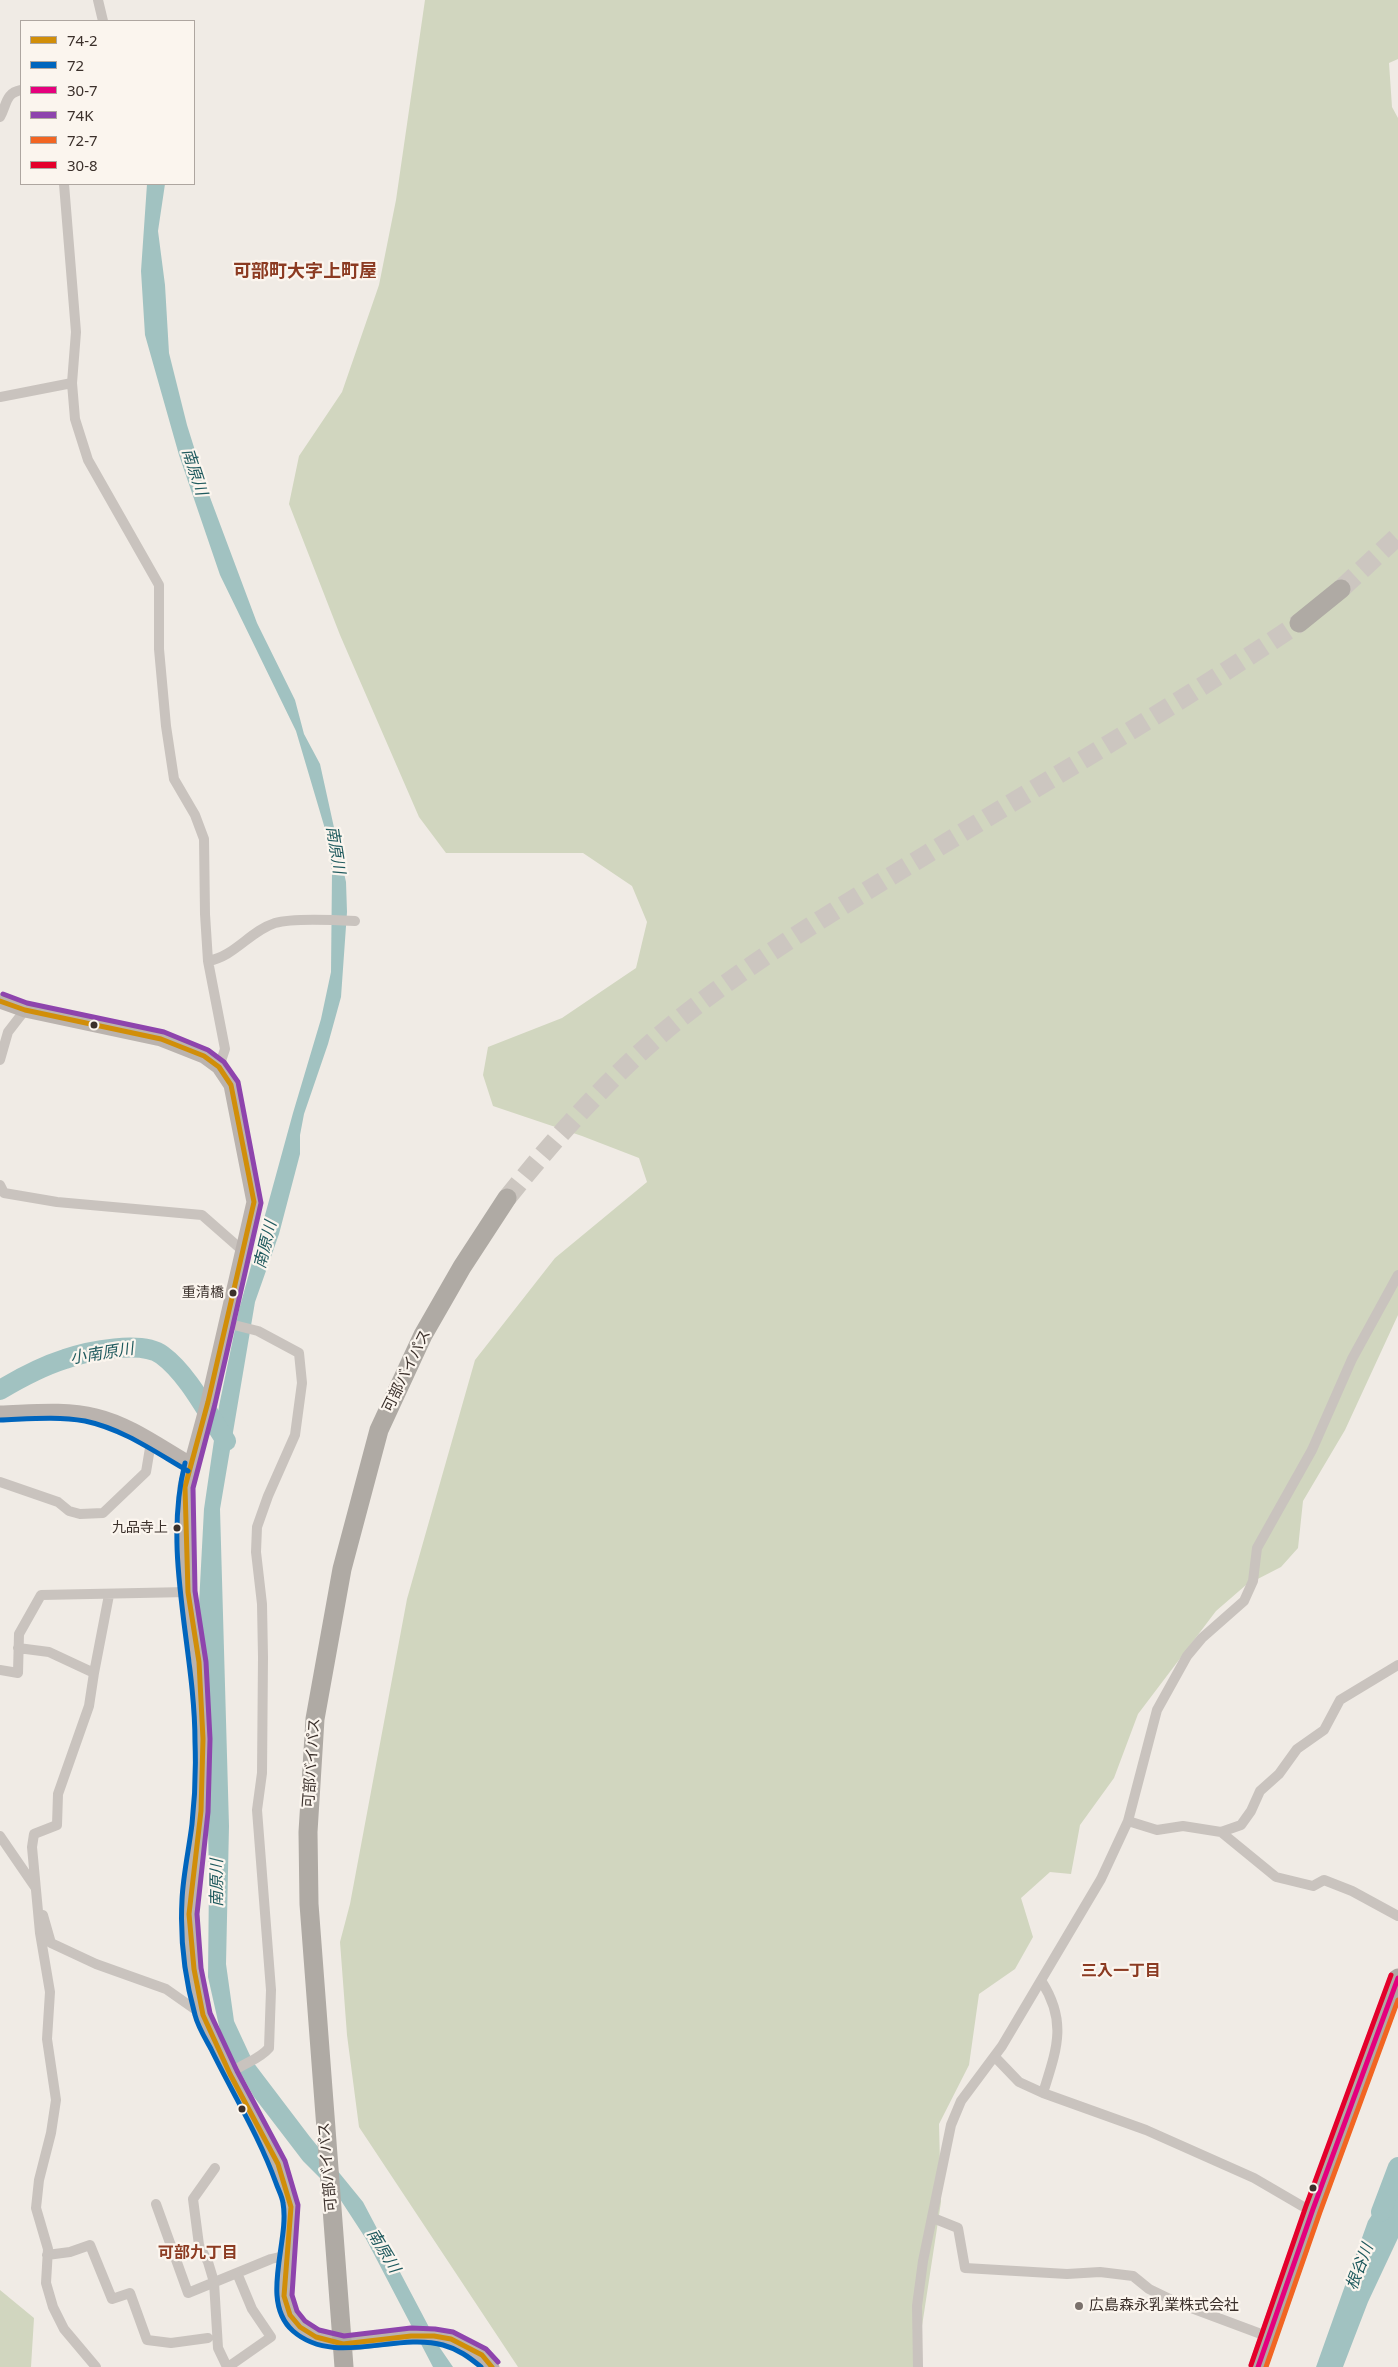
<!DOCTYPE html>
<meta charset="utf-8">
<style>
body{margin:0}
#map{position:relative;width:1398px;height:2367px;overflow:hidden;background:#f0ebe5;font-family:"Noto Sans",sans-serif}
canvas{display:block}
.legend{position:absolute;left:20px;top:20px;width:175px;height:165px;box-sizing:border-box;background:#fbf5ee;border:1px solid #aea6a0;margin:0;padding:6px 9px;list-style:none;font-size:15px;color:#3b302b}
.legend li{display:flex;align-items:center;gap:10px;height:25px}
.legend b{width:25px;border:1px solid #aea6a0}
</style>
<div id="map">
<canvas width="1398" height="2367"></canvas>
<ul class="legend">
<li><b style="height:6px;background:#d18e09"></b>74-2</li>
<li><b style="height:6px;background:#0065bd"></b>72</li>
<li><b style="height:6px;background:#e5007d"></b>30-7</li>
<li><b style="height:6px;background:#8e44ad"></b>74K</li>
<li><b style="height:6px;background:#f26522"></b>72-7</li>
<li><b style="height:6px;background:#e4002b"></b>30-8</li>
</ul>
</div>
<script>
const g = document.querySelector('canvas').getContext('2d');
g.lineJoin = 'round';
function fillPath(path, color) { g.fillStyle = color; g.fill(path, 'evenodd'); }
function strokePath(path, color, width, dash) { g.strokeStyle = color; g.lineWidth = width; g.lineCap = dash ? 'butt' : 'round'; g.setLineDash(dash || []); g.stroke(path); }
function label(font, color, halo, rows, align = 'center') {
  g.font = font + ' "Noto Sans","Noto Sans JP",sans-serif'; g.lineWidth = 4.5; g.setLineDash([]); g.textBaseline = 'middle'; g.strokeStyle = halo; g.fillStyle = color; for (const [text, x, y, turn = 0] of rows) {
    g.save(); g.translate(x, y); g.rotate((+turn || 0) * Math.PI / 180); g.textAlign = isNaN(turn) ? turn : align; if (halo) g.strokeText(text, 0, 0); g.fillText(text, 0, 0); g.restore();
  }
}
const green = new Path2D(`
 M425,0H1398V59L1389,63L1392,107L1398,118V1315L1345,1430L1303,1501L1298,1548L1281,1567L1246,1585L1216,1611L1138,1714L1114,1778L1080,1825L1071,1874L1050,1872L1021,1898L1033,1937L1015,1969L979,1994L969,2065L939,2124L941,2202L920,2339L919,2367H518L359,2127L347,2035L340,1942L350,1904L407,1599L475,1360L555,1258L647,1182L639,1158L582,1136L493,1106L483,1075L488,1047L562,1018L636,968L647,922L632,886L583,853H446L419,817L340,635L289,504L299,456L342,392L379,285L396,200Z
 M0,2290L34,2318L31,2367H0Z`);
const water = new Path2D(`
 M147,184H165L158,231L165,285L169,353L187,425L208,492L257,623L295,700L304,734L320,764L346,882L347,912L341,997L328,1044L304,1114L300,1135V1154L279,1234L255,1302L220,1509L229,1826L226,1964L234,2021L253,2062L310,2137L363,2202L440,2348L453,2367H433L366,2239L338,2196L303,2161L254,2097L222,2039L208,1977L209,1879L206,1723L199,1604L204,1509L219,1406L239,1310L293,1113L321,1019L331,972L332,873L328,839L296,731L220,575L179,455L145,335L141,271Z
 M1398,2175V2238L1368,2302L1343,2367H1316L1368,2221Z`);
const river = new Path2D(`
 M0,1390C20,1378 43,1366 65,1359C88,1351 142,1340 162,1355C188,1374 208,1414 226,1441
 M1381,2212L1398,2167`);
const highwayTunnel = new Path2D(`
 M1341,589L1398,536
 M507,1198C559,1133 614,1072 678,1020C757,957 843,905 929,853C1053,777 1179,704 1299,623`);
const street = new Path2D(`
 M98,0L103,21
 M0,117C7,105 5,93 21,90
 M64,184L76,332L72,383L75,419L88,460L159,585V649L166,726L174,779L195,815L204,839L205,914L208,961L225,1049L219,1067
 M0,397L72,383
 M208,961C234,957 250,931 275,923C291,918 337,920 355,921
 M0,1060L8,1032L25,1010
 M0,1185L4,1193L57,1202L202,1215L243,1251
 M226,1323L258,1331L299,1353L302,1383L295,1435L268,1496L257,1527L256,1552L262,1604L263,1657L262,1773L257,1810L271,1990L269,2048C258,2061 242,2063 230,2074
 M0,1482L58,1502L69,1511L80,1514L103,1513L146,1472L151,1442
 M18,1648L49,1652L94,1673
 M0,1670L18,1673L19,1634L41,1595L188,1592
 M1128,1821L1157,1830L1183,1826L1221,1832L1276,1877L1313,1886L1324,1880L1352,1891L1398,1916
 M1221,1832L1241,1825L1251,1811L1260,1791L1279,1774L1297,1749L1324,1730L1340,1700L1398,1665
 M0,1836L35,1887
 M43,1915L51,1943L96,1964L166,1989L203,2015
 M1042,1982C1068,2023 1056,2051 1043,2093
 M995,2057L1019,2082L1043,2093L1146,2130L1254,2178L1302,2206L1313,2209
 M215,2168L193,2199L199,2245L208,2262L214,2282L218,2348L227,2367
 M156,2204L188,2293L271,2259L288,2255
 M933,2218L958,2228L965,2268L1067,2274L1100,2272L1133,2276L1149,2289L1178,2303L1269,2337
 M47,2255L70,2252L90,2245L112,2299L130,2293L147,2340L171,2343L208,2338
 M96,2367L64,2329L53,2307L46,2283L48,2249L36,2208L39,2180L51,2133L56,2100L47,2039L50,1992L40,1933L32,1847L34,1834L57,1825L58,1794L89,1706L94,1673L109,1595
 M228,2367L271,2337L252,2309L237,2273
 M918,2367L917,2306L923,2261L951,2125L961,2101L1002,2046L1101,1879L1128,1821L1157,1710L1187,1656L1202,1638L1244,1601L1253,1581L1257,1548L1312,1450L1352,1359L1398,1275`);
const secondary = new Path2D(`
 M0,1001L25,1010L161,1039L204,1056L219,1067L231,1085L254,1202L208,1402L185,1487L188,1592L199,1662L203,1739L201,1811L189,1914L194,1969L203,2015L230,2074L278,2164L291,2207L284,2296L290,2315L300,2327L316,2337L343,2344L411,2336H434L451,2339L482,2355L492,2367
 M0,1413C32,1412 65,1408 96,1416C130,1424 162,1448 192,1465`);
const highway = new Path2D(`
 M1299,623L1341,589
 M344,2367L309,1904L308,1832L315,1719L342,1569L379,1430L423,1335L462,1267L507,1198
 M1258,2367L1313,2209L1398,1978`);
const bus1 = new Path2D(`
 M0,1001L25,1010L161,1039L204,1056L219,1067L231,1085L254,1202L208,1402L185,1487L188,1592L199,1662L203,1739L201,1811L189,1914L194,1969L203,2015L230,2074L278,2164L291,2207L284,2296L290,2315L300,2327L316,2337L343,2344L411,2336H434L451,2339L482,2355L492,2367`);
const bus2 = new Path2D(`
 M0,1420C28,1419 57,1416 85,1421C123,1429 155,1452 188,1471
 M185,1463C162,1554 195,1649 195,1742C196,1769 195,1797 192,1824C189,1849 183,1875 182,1900C180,1937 185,1979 195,2015C198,2027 205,2038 211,2049C233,2094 259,2136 276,2183C278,2189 282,2196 283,2203C290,2241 259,2301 293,2331C334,2367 396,2332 443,2345C458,2349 469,2357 481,2367`);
const bus3 = new Path2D(`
 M1258,2367L1313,2209L1398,1978`);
const bus4 = new Path2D(`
 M3,994L27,1003L164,1032L208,1050L224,1062L238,1082L261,1203L215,1404L193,1488L195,1591L206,1662L210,1739L208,1812L197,1914L201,1968L210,2013L237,2071L285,2161L298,2205L292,2295L297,2311L305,2321L319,2330L344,2336L411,2328L435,2329L453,2332L486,2349L498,2362`);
const bus5 = new Path2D(`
 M1266,2367L1320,2212L1398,2000`);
const bus6 = new Path2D(`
 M1251,2365L1306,2206L1391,1975`);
const markers = [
 [94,1025,4.5,"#3b302b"],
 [233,1293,4.5,"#3b302b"],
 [177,1528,4.5,"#3b302b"],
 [242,2109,4.5,"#3b302b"],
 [1313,2188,4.5,"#3b302b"],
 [1079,2306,5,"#7a716c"]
];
const busNames = [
 ["重清橋",224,1293],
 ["九品寺上",168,1528]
];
const streetNames = [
 ["可部バイパス",407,1371,-64],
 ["可部バイパス",312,1763,-86],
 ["可部バイパス",328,2167,-95]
];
const poiNames = [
 ["広島森永乳業株式会社",1089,2306]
];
const waterNames = [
 ["南原川",194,472,72],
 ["南原川",335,850,81],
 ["南原川",266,1245,-76],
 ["小南原川",102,1354,-9],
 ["南原川",217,1883,-90],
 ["南原川",383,2251,59],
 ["根谷川",1360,2267,-69]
];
const neighbourhoodNames = [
 ["三入一丁目",1121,1971],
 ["可部九丁目",198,2253]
];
const quarterNames = [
 ["可部町大字上町屋",305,272]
];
fillPath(green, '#d1d6bf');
fillPath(water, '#a1c2c1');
strokePath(river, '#a1c2c1', 20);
strokePath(highwayTunnel, '#ccc6c0', 19, [19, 9]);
strokePath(street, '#c9c3be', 10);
strokePath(secondary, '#bab3ae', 15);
strokePath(highway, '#afaaa4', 19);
strokePath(bus1, '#d18e09', 5);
strokePath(bus2, '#0065bd', 5);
strokePath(bus3, '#e5007d', 5);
strokePath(bus4, '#8e44ad', 5);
strokePath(bus5, '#f26522', 5);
strokePath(bus6, '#e4002b', 5);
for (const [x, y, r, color] of markers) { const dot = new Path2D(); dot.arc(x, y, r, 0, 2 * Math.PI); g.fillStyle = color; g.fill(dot); strokePath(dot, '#fbf5ee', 2); }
label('14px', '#3b302b', '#fbf5ee', busNames, 'right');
label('15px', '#3b302b', '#fbf5ee', streetNames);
label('15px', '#3b302b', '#fbf5ee', poiNames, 'left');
label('italic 16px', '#1f5a5e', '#fbf5ee', waterNames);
label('bold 16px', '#8c3b22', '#fbf5ee', neighbourhoodNames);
label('bold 18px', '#8c3b22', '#fbf5ee', quarterNames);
</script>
